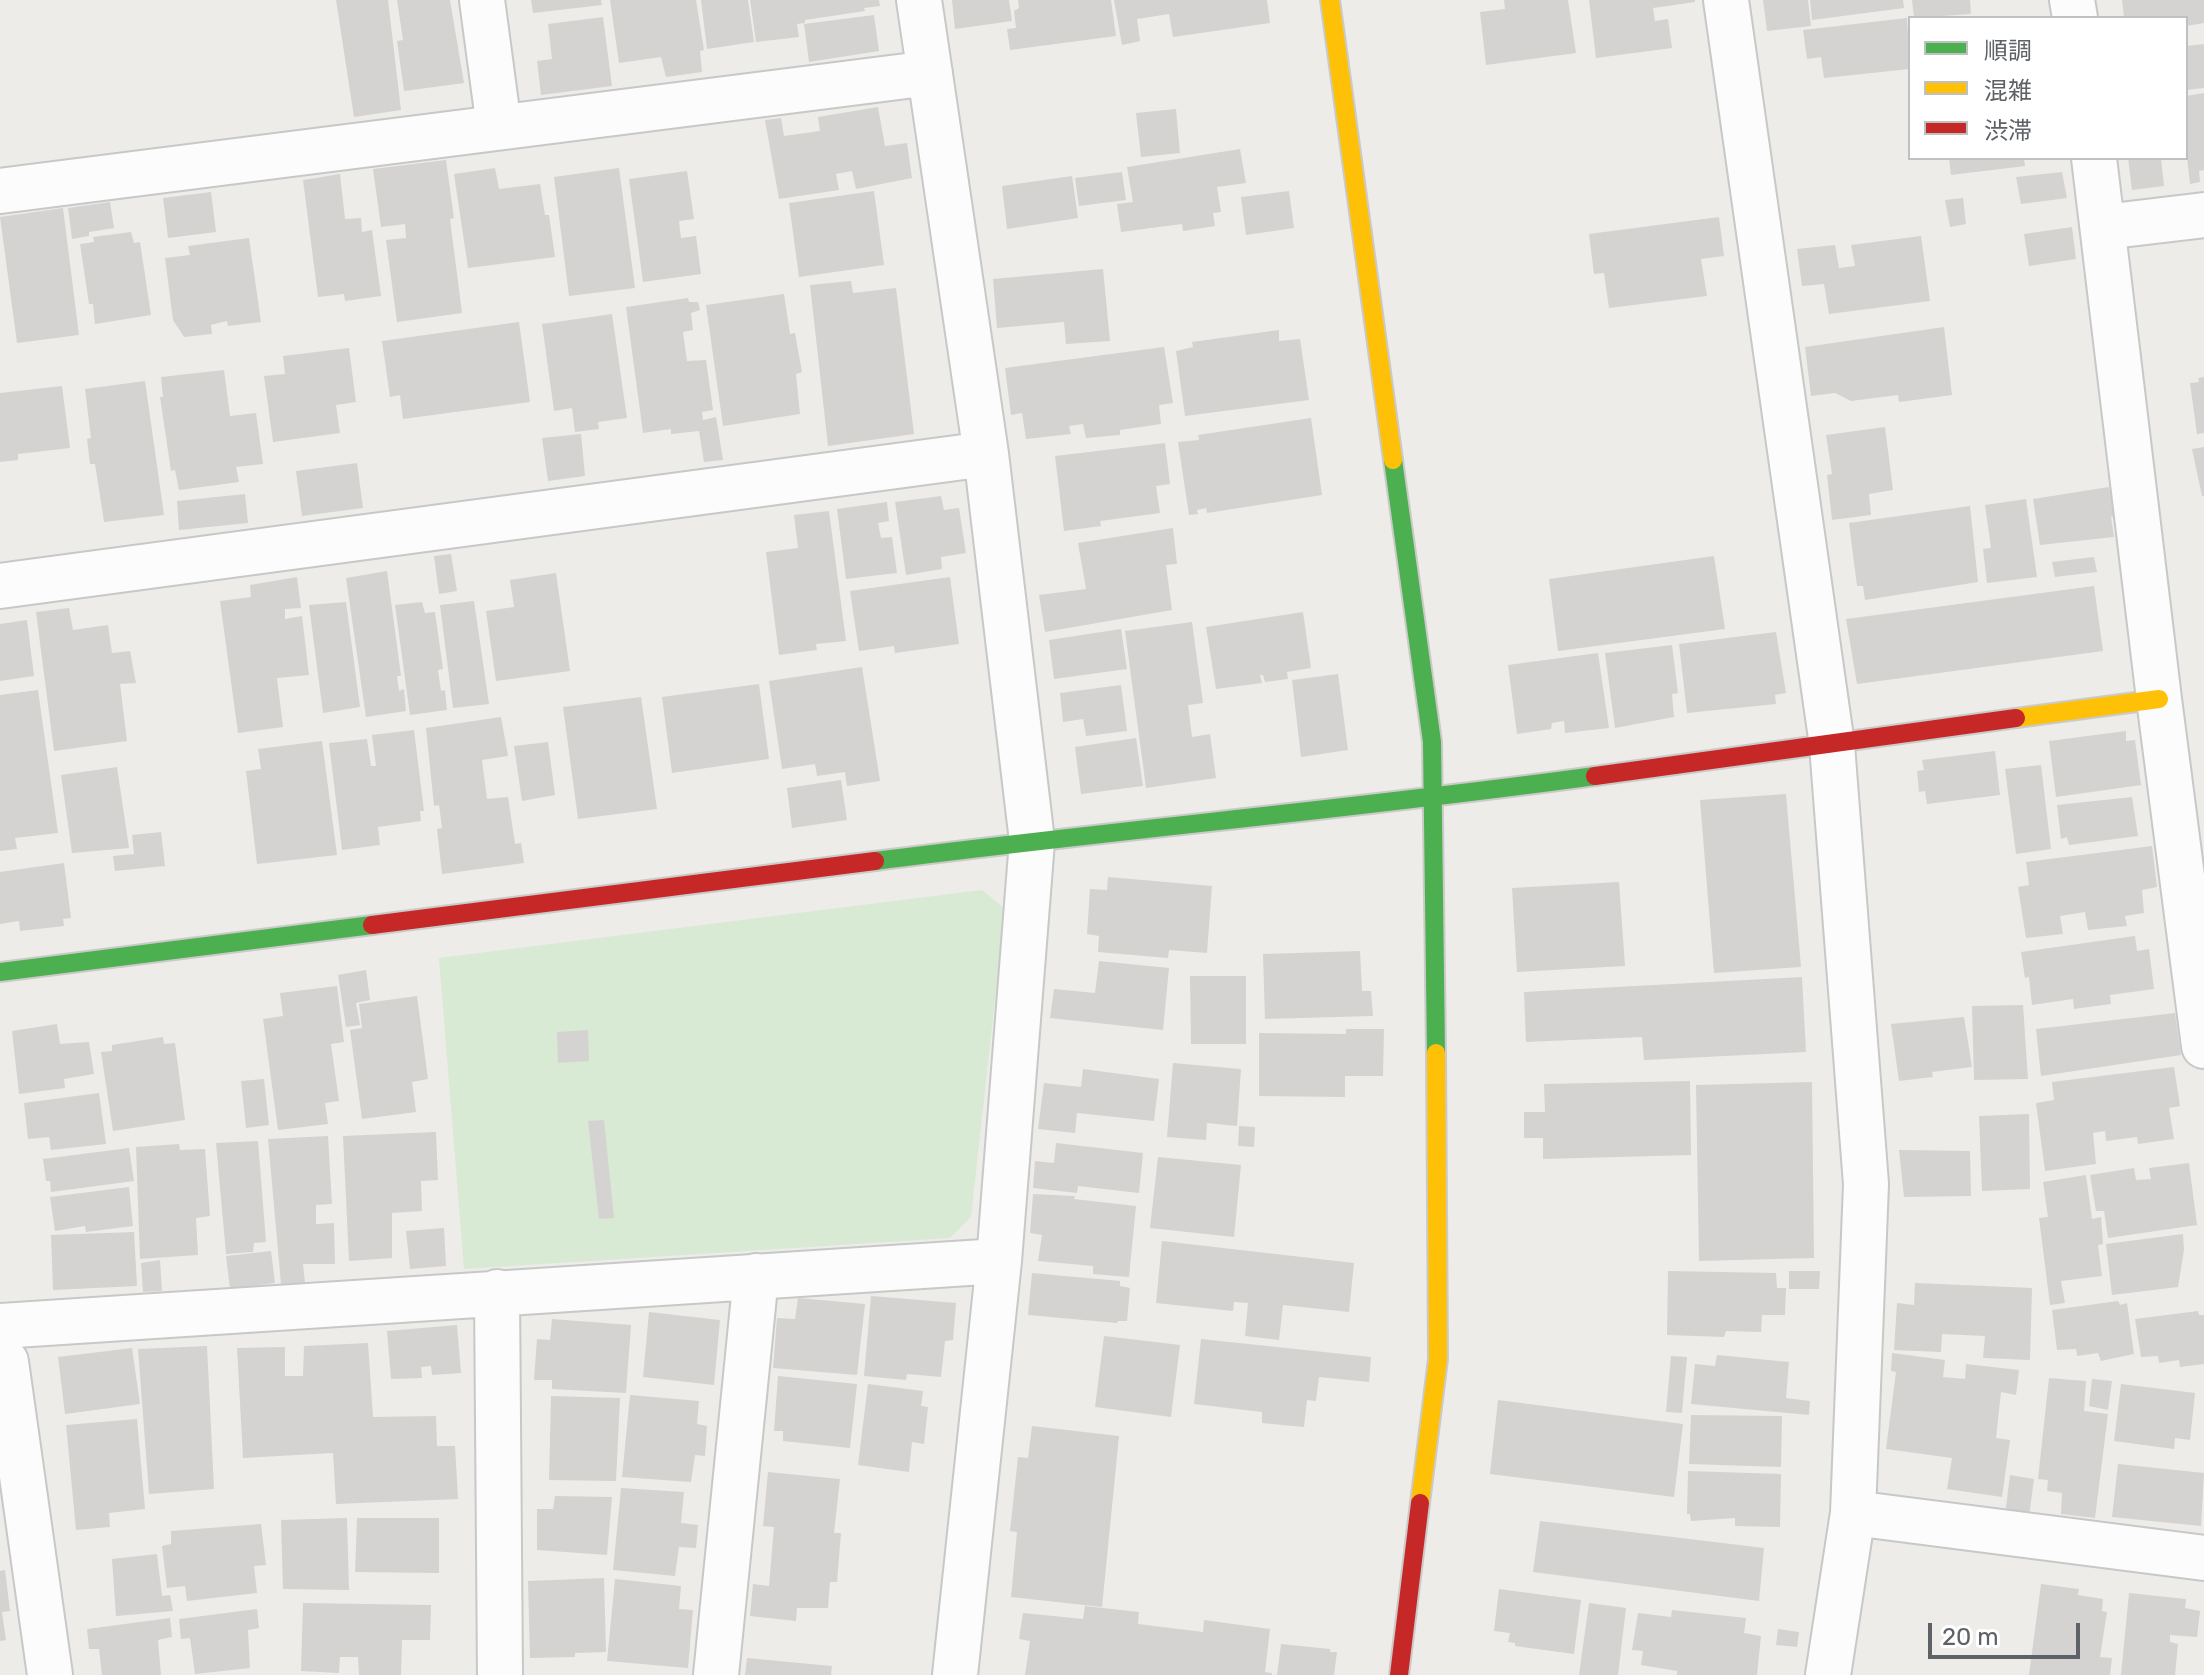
<!DOCTYPE html>
<meta charset="utf-8">
<style>
body{margin:0}
#map{position:relative;width:2204px;height:1675px;overflow:hidden;background:#edece8;font-family:Rubik,"Noto Sans JP",sans-serif}
canvas{display:block}
.legend{position:absolute;left:1908px;top:16px;width:280px;height:144px;box-sizing:border-box;background:#fff;border:2px solid #bfc0c2;margin:0;padding:10px 14px;list-style:none;font-size:24px;color:#5e6266}
.legend li{display:flex;align-items:center;gap:16px;height:40px}
.legend b{width:40px;border:2px solid #bfc0c2}
.scale{position:absolute;left:1928px;top:1623px;width:152px;height:36px;box-sizing:border-box;border:4px solid #5e6266;border-top:0;padding-left:10px;font-size:24px;line-height:28px;white-space:nowrap;color:#5e6266;-webkit-text-stroke:6px #fff;paint-order:stroke}
</style>
<div id="map">
<canvas width="2204" height="1675"></canvas>
<ul class="legend">
<li><b style="height:10px;background:#4caf50"></b>順調</li>
<li><b style="height:10px;background:#ffc107"></b>混雑</li>
<li><b style="height:10px;background:#c62828"></b>渋滞</li>
</ul>
<div class="scale">20 m</div>
</div>
<script>
const g = document.querySelector('canvas').getContext('2d');
g.lineJoin = 'round';
function fillPath(path, color) { g.fillStyle = color; g.fill(path, 'evenodd'); }
function strokePath(path, color, width, dash) { g.strokeStyle = color; g.lineWidth = width; g.lineCap = dash ? 'butt' : 'round'; g.setLineDash(dash || []); g.stroke(path); }
const green = new Path2D(`
 M982,890L1005,909L971,1217L950,1238L464,1269L439,958Z`);
const building = new Path2D(`
 M336,0H388L401,110L354,117Z
 M397,0H450L464,83L404,91L397,41L403,40Z
 M531,0H601L602,5L533,13Z
 M610,0H696L704,50L700,51L702,72L666,77L661,57L619,63Z
 M701,0H748L754,42L707,49Z
 M750,0H879L880,6L864,8L865,11L805,20V23L797,24L799,37L756,42Z
 M952,0H1009L1012,21L955,29Z
 M1018,0H1111L1116,36L1010,50L1007,29L1016,28L1014,11L1019,8Z
 M1114,0H1267L1270,23L1173,37L1169,14L1137,19L1140,41L1122,45Z
 M1504,0H1568L1576,53L1486,65L1480,12L1505,9Z
 M1589,0H1695V2L1653,8L1655,21L1668,19L1672,48L1596,58Z
 M1763,0H1808L1811,26L1767,31Z
 M1810,0H1903L1904,8L1812,20Z
 M1912,0H1970L1971,14L1914,18Z
 M2122,0H2204V23L2186,26V18H2124Z
 M874,15L879,51L809,62L804,24Z
 M603,17L612,86L541,95L537,61L552,59L548,24Z
 M1907,18L1910,69L1824,78L1821,57L1807,59L1803,30Z
 M2204,44V88L2186,90V46Z
 M2204,93V170L2199,171L2200,182L2190,184L2186,148V96Z
 M878,107L885,146L907,143L912,178L856,189L852,171L836,174L839,190L779,199L765,120L781,118L784,136L820,131L818,117Z
 M1176,109L1180,153L1141,157L1136,113Z
 M1240,149L1246,183L1217,187L1221,212L1213,213L1215,226L1183,231L1182,224L1121,232L1117,204L1133,202L1127,167Z
 M1949,158H2024L2025,166L1951,175Z
 M2128,158H2161L2164,186L2132,190Z
 M446,160L454,218L450,219L462,313L397,322L386,240L406,238L405,224L381,227L373,169Z
 M495,168L499,189L540,184L545,215H549L555,257L468,268L454,174Z
 M619,168L635,288L569,296L554,177Z
 M687,171L694,219L679,221L681,238L696,236L701,274L643,282L629,179Z
 M1122,172L1126,200L1079,206L1075,178Z
 M2062,172L2067,198L2021,204L2016,177Z
 M340,174L345,219L361,218L362,232L372,230L381,296L345,301L344,294L318,297L303,180Z
 M1072,176L1078,218L1007,229L1002,186Z
 M874,191L884,265L799,277L789,203Z
 M1289,191L1294,228L1246,235L1241,197Z
 M211,192L216,232L168,238L163,198Z
 M1963,198L1966,224L1950,227L1945,200Z
 M110,202L114,228L89,232V236L72,239L68,208Z
 M63,208L79,335L17,343L0,217Z
 M1719,217L1724,256L1701,259L1707,296L1609,308L1604,273L1594,274L1589,234Z
 M2072,227L2076,259L2029,266L2024,234Z
 M131,232L134,243L140,242L151,315L95,324L93,304H89L80,244L94,242L93,237Z
 M1921,236L1930,301L1829,314L1824,284L1802,286L1797,249L1835,245L1839,268L1855,266L1851,245Z
 M249,238L261,322L228,326L227,321L211,325L212,334L184,337L173,320L165,258L190,255L188,246Z
 M1103,269L1110,341L1066,344L1064,322L997,328L993,279Z
 M851,281L853,293L896,288L914,434L828,446L810,285Z
 M784,294L790,334L795,333L802,372L796,374L800,414L723,426L706,305Z
 M688,298L689,302H698L700,310L691,313L693,330L683,332L687,361L706,360L713,410L702,412L703,420L716,417L723,460L704,462L699,431L671,434V429L643,433L626,307Z
 M612,314L627,418L598,422L599,429L575,432L572,408L554,411L542,324Z
 M519,322L530,402L403,419L400,395L390,397L382,341Z
 M1944,327L1952,395L1899,402L1898,395L1851,401L1835,393L1811,396L1805,347Z
 M1279,330V341L1300,339L1309,400L1185,416L1176,351L1193,347L1192,342Z
 M1164,347L1173,403L1159,405L1161,424L1120,430V435L1086,438L1083,424L1069,426L1071,434L1026,439L1022,413L1011,415L1005,368Z
 M349,348L356,402L336,405L340,433L273,442L264,376L285,374L283,356Z
 M224,370L230,416L256,413L263,464L236,467L239,482L179,490L175,470L171,471L160,397H163L161,377Z
 M2204,377V433L2197,434L2190,383L2199,382L2198,378Z
 M145,381L164,515L104,522L95,464H90L87,439L91,438L85,389Z
 M62,386L70,448L18,454V460L0,462V393Z
 M1311,418L1322,495L1207,513L1206,508L1197,510L1198,514L1189,515L1178,442L1199,440L1198,435Z
 M1885,427L1893,490L1869,494L1871,515L1832,520L1827,475L1832,474L1826,435Z
 M581,434L585,476L548,481L542,438Z
 M1165,443L1170,484L1156,486L1160,513L1100,521L1101,526L1064,531L1055,456Z
 M2204,447V496H2202L2192,449Z
 M357,463L363,508L302,516L296,471Z
 M2109,487L2115,516L2111,517L2114,537L2040,545L2033,499Z
 M245,494L248,523L179,530L177,501Z
 M941,496L944,510L959,508L966,553L941,557L942,569L906,575L895,502Z
 M2026,499L2037,577L1987,583L1983,549L1991,548L1985,505Z
 M887,502L889,521L878,523L881,538L892,537L897,573L846,579L837,509Z
 M1970,506L1978,582L1865,600L1863,586H1857L1849,523Z
 M829,511L846,641L816,644L817,650L779,655L766,552L798,548L794,515Z
 M1173,528L1177,564L1166,565L1172,610L1045,632L1039,595L1086,589L1078,543Z
 M451,554L457,591L439,594L434,556Z
 M1714,556L1725,629L1558,651L1549,579Z
 M2094,557L2097,572L2055,577L2052,562Z
 M387,571L401,676H397L399,691L404,689L406,711L366,717L346,578Z
 M556,573L570,671L496,681L486,611L514,607L510,580Z
 M297,577L301,608L285,609V619L302,616L309,675L277,678L283,727L238,733L220,601L251,597L250,585Z
 M950,577L959,644L895,653L894,646L859,651L850,591Z
 M2094,586L2103,651L1857,684L1846,619Z
 M474,601L489,704L453,708L440,605Z
 M346,602L360,707L323,713L309,605Z
 M422,602L425,613L435,612L443,669L438,670L441,691L445,690L447,710L410,715L395,605Z
 M69,608L73,630L108,625L112,653L130,651L136,683L120,684L127,741L54,751L36,612Z
 M1303,612L1311,668L1287,672L1288,679L1265,682L1263,675H1260L1262,683L1216,689L1206,627Z
 M27,620L34,676L0,681V624Z
 M1192,622L1203,703L1188,705L1192,737L1210,734L1216,778L1146,788L1125,631Z
 M1121,629L1127,669L1054,679L1049,640Z
 M1776,632L1786,693L1775,695L1776,704L1687,713L1679,644Z
 M1672,645L1678,693L1672,694L1674,717L1615,728L1605,653Z
 M1598,653L1609,728L1565,733L1564,721L1552,723L1551,729L1517,734L1508,665Z
 M862,667L880,781L847,786L845,772L817,776L815,764L782,769L769,681Z
 M1338,674L1348,750L1301,757L1292,680Z
 M759,684L769,759L672,773L662,697Z
 M1121,685L1127,731L1086,736L1083,719L1063,722L1060,693Z
 M38,690L58,833L15,838L17,849L0,851V695Z
 M641,697L657,809L578,819L563,707Z
 M501,717L508,756L482,760L487,799L508,797L515,844L521,843L524,863L442,874L437,829L442,828L439,805L434,806L426,728Z
 M414,730L424,811H420L421,821L378,827L380,845L342,850L329,743L367,739L371,766H376L372,735Z
 M2126,731V741L2135,740L2141,785L2056,797L2049,741Z
 M1136,738L1143,786L1081,794L1075,747Z
 M322,741L337,855L257,864L246,771L261,769L258,749Z
 M548,742L555,795L522,801L514,746Z
 M1995,751L2000,795L1927,804L1925,791L1919,792L1917,771L1924,770L1922,760Z
 M2041,765L2051,849L2016,854L2005,769Z
 M117,767L129,848L72,853L61,775Z
 M841,780L847,820L792,828L787,788Z
 M1786,794L1801,967L1714,973L1700,800Z
 M2132,797L2138,836L2069,845L2067,837L2061,839L2057,805Z
 M161,832L165,866L115,871L113,856L134,854L132,835Z
 M2152,846L2157,887L2142,890L2144,913L2125,916L2127,926L2088,930L2085,912L2060,916L2063,934L2026,938L2018,887L2029,885L2026,862Z
 M64,863L71,918L63,919L64,926L20,931L19,921L0,924V872Z
 M1108,877L1212,886L1207,953L1169,950L1168,958L1098,952L1099,936L1087,934L1090,889L1107,890Z
 M1619,882L1625,966L1517,972L1512,888Z
 M2135,936L2137,951L2149,949L2154,989L2110,995L2111,1004L2074,1009L2073,999L2032,1005L2029,977L2025,978L2021,952Z
 M1360,951L1362,991H1371L1373,1016L1265,1019L1263,954Z
 M1099,961L1169,968L1163,1030L1050,1018L1054,989L1095,993Z
 M366,970L370,1000L356,1003L360,1025L346,1027L338,975Z
 M1190,976H1246V1044H1191Z
 M1802,977L1806,1052L1644,1060L1642,1037L1526,1042L1524,992Z
 M337,986L344,1042L331,1044L339,1101L325,1103L328,1124L278,1130L263,1019L283,1016L280,993Z
 M417,996L428,1079L412,1082L416,1112L362,1119L350,1030L362,1028L359,1004Z
 M2023,1005L2028,1079L1974,1080L1972,1006Z
 M2175,1013L2181,1055L2041,1076L2036,1029Z
 M1964,1017L1972,1067L1932,1072L1933,1077L1899,1081L1891,1024Z
 M57,1024L60,1044L89,1042L94,1074L64,1079L65,1088L19,1094L12,1031Z
 M1346,1029H1384L1383,1076H1345V1097L1259,1096V1033L1346,1034Z
 M588,1030L589,1061L558,1063L557,1032Z
 M163,1037L164,1044L175,1043L185,1120L113,1131L101,1052L112,1051V1045Z
 M1173,1063L1241,1069L1237,1126L1207,1123L1206,1140L1167,1137Z
 M2174,1067L2180,1106L2169,1108L2174,1139L2138,1144L2137,1137L2106,1141L2105,1131L2093,1133L2096,1164L2045,1171L2036,1103L2054,1100L2052,1082Z
 M1083,1069L1159,1079L1154,1121L1077,1113L1075,1133L1038,1129L1044,1083L1081,1087Z
 M264,1079L269,1125L246,1128L241,1081Z
 M1690,1081L1691,1155L1543,1159V1138H1524V1112H1545L1544,1084Z
 M1812,1082L1814,1258L1699,1261L1696,1085Z
 M99,1093L106,1144L51,1150L49,1137L28,1139L24,1103Z
 M2029,1114L2030,1189L1982,1191L1979,1116Z
 M604,1120L614,1218L599,1219L588,1121Z
 M1239,1126L1255,1127L1254,1147L1238,1146Z
 M436,1132L438,1180L421,1181L422,1211L392,1213V1258L349,1261L343,1136Z
 M328,1136L332,1204L316,1205V1224L334,1223L335,1264H303L305,1283L281,1284L268,1139Z
 M258,1141L266,1242L254,1243L253,1252L226,1254L216,1143Z
 M1056,1143L1143,1153L1139,1193L1078,1186L1077,1193L1033,1188L1035,1161L1054,1163Z
 M179,1144L180,1150L205,1149L210,1216L196,1218L198,1255L140,1259L136,1147Z
 M129,1148L134,1181L51,1192L50,1181H46L43,1159Z
 M1899,1150L1970,1151L1971,1196L1904,1197Z
 M1158,1157L1241,1165L1234,1237L1150,1228Z
 M2189,1163L2197,1225L2108,1238L2104,1211H2096L2090,1175L2134,1168L2136,1180L2151,1179L2149,1168Z
 M2086,1175L2092,1219L2101,1217L2103,1244L2098,1245L2102,1276L2061,1281L2065,1303L2050,1305L2039,1218L2048,1217L2043,1182Z
 M129,1187L133,1226L86,1232L85,1226L55,1231L50,1197Z
 M1033,1194L1075,1196L1074,1199L1136,1206L1129,1277L1093,1274V1266L1038,1261L1042,1235L1030,1233Z
 M444,1228L446,1266L410,1269L406,1231Z
 M134,1232L137,1286L53,1290L51,1235Z
 M2183,1234L2184,1250L2178,1287L2112,1295L2106,1244Z
 M1162,1241L1354,1263L1349,1312L1283,1305L1279,1340L1245,1336L1248,1303L1234,1302L1233,1311L1156,1303Z
 M271,1251L275,1283L230,1289L226,1256Z
 M160,1260L162,1291L143,1292L141,1263Z
 M1668,1271L1776,1273L1777,1288H1786L1785,1315H1762L1761,1332L1726,1331L1724,1337L1667,1335Z
 M1789,1271H1820L1819,1289H1789Z
 M1032,1273L1120,1281V1286L1130,1288L1127,1321H1118L1117,1323L1028,1315Z
 M1915,1283L2032,1288L2030,1360L1983,1358L1985,1336L1942,1334L1941,1352L1894,1350L1897,1303L1914,1305Z
 M871,1296L956,1303L953,1340L945,1341L941,1377L907,1374L906,1380L864,1376Z
 M798,1298L865,1304L857,1375L773,1368L777,1318L795,1319Z
 M2118,1301L2120,1305L2127,1303L2134,1354L2101,1361L2098,1353L2077,1356L2076,1349L2057,1350L2052,1310Z
 M2198,1311L2199,1315H2204V1364L2180,1367L2179,1360L2159,1363L2158,1356L2141,1357L2135,1319Z
 M649,1312L720,1320L714,1385L643,1377Z
 M552,1319L631,1325L626,1393L552,1389V1380H534L537,1339L550,1340Z
 M457,1325L461,1373L432,1375L431,1366L421,1367L422,1378L391,1379L387,1331Z
 M1104,1336L1180,1345L1171,1417L1095,1407Z
 M1201,1339L1371,1357L1369,1382L1319,1377L1316,1401L1307,1400L1304,1427L1262,1423V1412L1194,1404Z
 M368,1343L373,1417L436,1416L437,1446H455L458,1499L336,1504L333,1453L243,1458L237,1348L285,1347V1376H303L304,1346Z
 M207,1346L214,1489L149,1494L138,1349Z
 M132,1348L140,1404L65,1414L58,1357Z
 M1892,1353L1945,1360L1943,1377L1965,1379L1966,1364L2019,1370L2016,1395L2001,1392L1996,1438L2010,1440L2002,1497L1947,1489L1952,1458L1886,1449L1896,1372L1891,1371Z
 M1717,1355L1789,1362L1786,1398L1810,1401L1809,1415L1691,1404L1695,1364L1715,1366Z
 M1671,1356L1687,1357L1682,1413L1666,1412Z
 M778,1376L857,1384L850,1448L783,1441V1431H774Z
 M2049,1378L2086,1381L2084,1411L2108,1414L2095,1518L2061,1514L2062,1493L2047,1491L2048,1480L2038,1479Z
 M2092,1379L2112,1381L2108,1410L2089,1406Z
 M868,1384L923,1391L921,1406L928,1407L924,1444L912,1442L909,1472L858,1465Z
 M2121,1384L2195,1393L2190,1440L2175,1438L2174,1449L2114,1441Z
 M630,1395L699,1401L697,1424L707,1426L705,1456L695,1455L691,1482L622,1477Z
 M551,1396L620,1398L616,1481L549,1480Z
 M1498,1400L1683,1424L1674,1497L1490,1474Z
 M1691,1415L1782,1416L1781,1467L1689,1464Z
 M137,1419L145,1509L109,1513L110,1527L76,1530L66,1425Z
 M1032,1426L1119,1436L1102,1607L1011,1597L1017,1532L1010,1531L1018,1457L1028,1458Z
 M2118,1464L2204,1473L2201,1526L2112,1517Z
 M1688,1471L1781,1474L1780,1527L1735,1526V1518L1691,1521L1690,1514H1687Z
 M768,1472L840,1479L834,1533H841L837,1582H830L828,1608H797L796,1621L750,1616L753,1584L769,1586L774,1527L763,1526Z
 M2010,1475L2034,1479L2029,1517L2005,1515Z
 M621,1488L684,1492L681,1523L698,1525L696,1548L679,1547L675,1576L613,1570Z
 M555,1496L612,1497L607,1555L537,1550V1509H553Z
 M347,1518L349,1590L283,1589L281,1520Z
 M357,1518H439V1573L355,1572Z
 M1540,1521L1764,1548L1759,1601L1533,1572Z
 M261,1524L266,1565L254,1566L257,1593L187,1601L185,1586L167,1588L162,1546L171,1544V1531Z
 M157,1554L162,1596L170,1595L173,1611L116,1616L112,1559Z
 M5,1570L10,1611L2,1612L6,1640L0,1641V1571Z
 M604,1578L606,1652L575,1653V1657L530,1658L528,1581Z
 M615,1579L681,1586L679,1609L693,1610L688,1668L607,1661Z
 M2041,1584L2079,1589L2078,1595L2103,1599L2102,1611L2107,1612L2100,1657L2112,1658L2110,1675H2029Z
 M1499,1589L1581,1600L1574,1654L1515,1646V1643L1508,1642L1510,1633L1494,1631Z
 M2129,1593L2186,1599L2185,1608L2200,1611L2197,1637L2170,1635V1642L2178,1644L2175,1675H2121Z
 M303,1603L431,1605L430,1640H402L401,1675H359L358,1657H340L339,1673L301,1671Z
 M1589,1603L1626,1608L1618,1675H1579Z
 M1085,1606L1139,1612L1138,1624L1203,1632L1204,1620L1270,1629L1265,1672L1272,1673V1675H1025L1030,1641L1019,1639L1023,1613L1083,1619Z
 M257,1609L259,1628L248,1630L250,1668L195,1674L190,1638L181,1639L179,1619Z
 M1672,1610L1746,1618L1744,1633L1761,1636L1757,1675H1677V1671L1641,1665L1643,1651L1632,1650L1638,1613L1671,1617Z
 M170,1618L172,1637L158,1640L161,1675H102L99,1649H89L87,1629Z
 M1778,1629L1799,1632L1797,1647L1776,1645Z
 M1281,1644L1330,1649V1652H1337L1334,1675H1277Z
 M747,1658L832,1666L831,1675H745Z`);
const street = new Path2D(`
 M482,0L499,127
 M919,0L986,454L1032,841L999,1261
 M1726,0L1832,745L1866,1184L1853,1513L1828,1675
 M2072,0L2075,18
 M2094,158L2159,699L2204,1046
 M0,191L930,73
 M2104,227L2204,215
 M0,586L986,454
 M497,1292L500,1675
 M0,1326L999,1261L955,1675
 M0,1357L6,1362L50,1675
 M1853,1513L2204,1558
 M716,1675L756,1276`);
const fast = new Path2D(`
 M1393,460L1432,742L1436,1053
 M875,861C1115,830 1355,809 1595,776
 M0,972L372,925`);
const slow = new Path2D(`
 M1330,0L1393,460
 M2016,718L2159,699
 M1420,1503L1438,1359L1436,1053`);
const jam = new Path2D(`
 M1595,776L2016,718
 M372,925L875,861
 M1399,1675L1420,1503`);
fillPath(green, '#d8e9d4');
fillPath(building, '#d4d3d1');
strokePath(street, '#c7c8c8', 48);
strokePath(fast, '#cacac9', 22);
strokePath(slow, '#cacac9', 22);
strokePath(jam, '#cacac9', 22);
strokePath(street, '#fcfcfc', 44);
strokePath(fast, '#4caf50', 18);
strokePath(slow, '#ffc107', 18);
strokePath(jam, '#c62828', 18);
</script>
